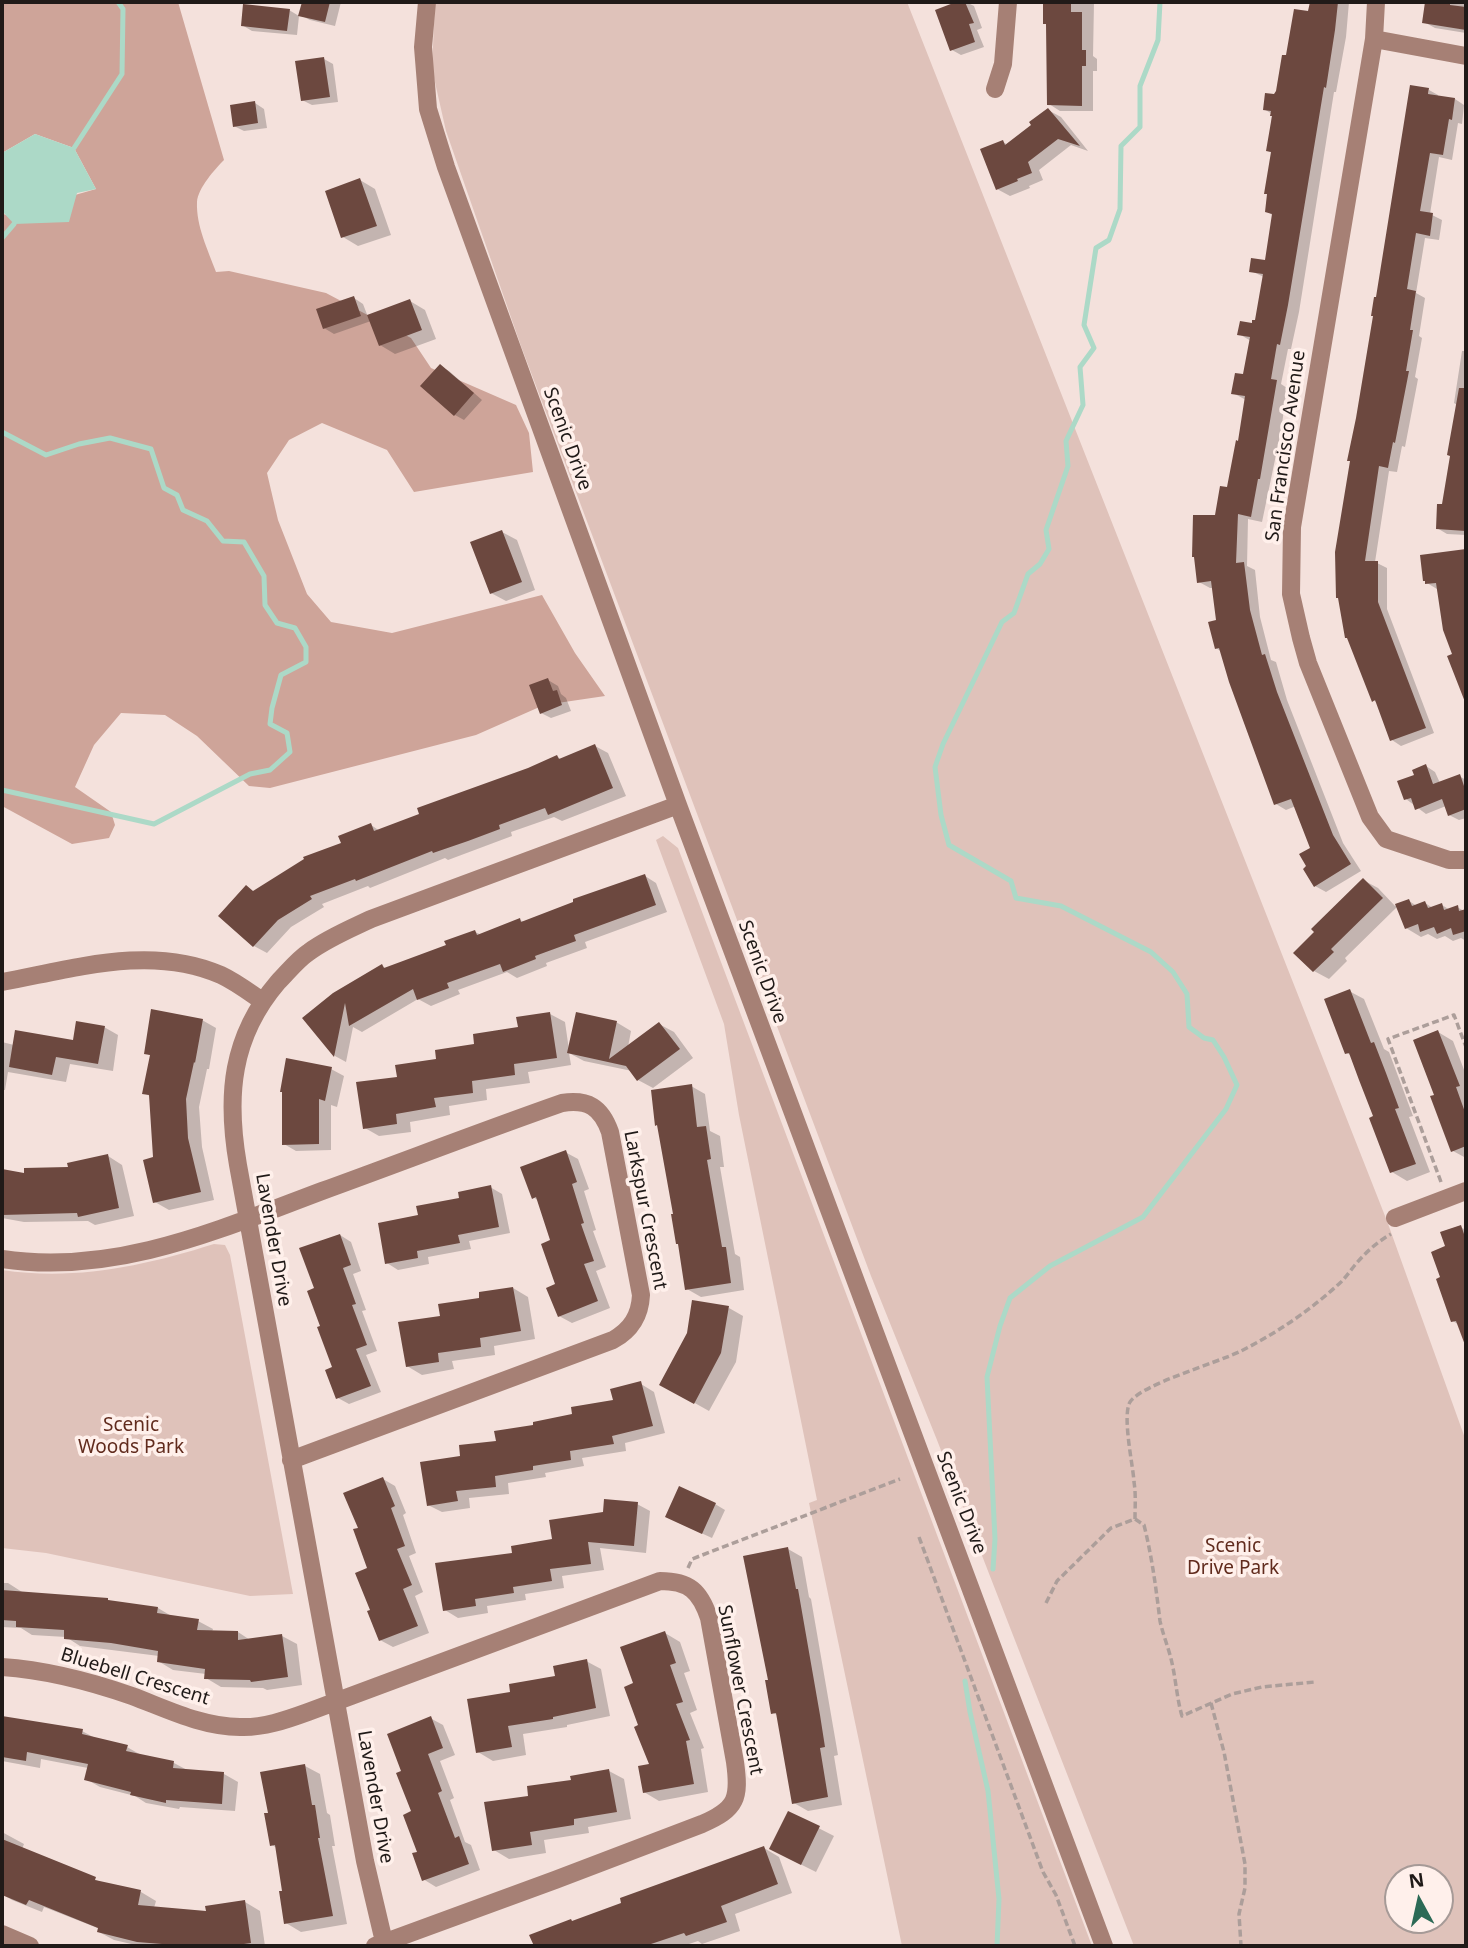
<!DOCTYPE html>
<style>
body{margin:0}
#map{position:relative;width:1468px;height:1948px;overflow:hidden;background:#f4e1dc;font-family:"Noto Sans",sans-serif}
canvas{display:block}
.frame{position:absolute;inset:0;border:4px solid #201a18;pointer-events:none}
.north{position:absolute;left:1384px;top:1864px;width:70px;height:70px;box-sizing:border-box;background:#fff0eb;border:2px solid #a69a97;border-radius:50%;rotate:352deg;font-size:19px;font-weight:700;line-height:28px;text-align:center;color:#201a18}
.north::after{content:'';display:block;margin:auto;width:24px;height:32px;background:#2c6a56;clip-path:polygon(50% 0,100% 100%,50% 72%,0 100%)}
</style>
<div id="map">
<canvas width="1468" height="1948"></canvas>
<div class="frame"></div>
<div class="north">N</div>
</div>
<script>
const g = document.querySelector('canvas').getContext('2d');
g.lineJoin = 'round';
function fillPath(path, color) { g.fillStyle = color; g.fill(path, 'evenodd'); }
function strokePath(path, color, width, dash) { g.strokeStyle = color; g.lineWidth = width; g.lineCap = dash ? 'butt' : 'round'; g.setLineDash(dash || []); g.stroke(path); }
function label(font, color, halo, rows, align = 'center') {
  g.font = font + ' "Noto Sans",sans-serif'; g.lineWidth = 7; g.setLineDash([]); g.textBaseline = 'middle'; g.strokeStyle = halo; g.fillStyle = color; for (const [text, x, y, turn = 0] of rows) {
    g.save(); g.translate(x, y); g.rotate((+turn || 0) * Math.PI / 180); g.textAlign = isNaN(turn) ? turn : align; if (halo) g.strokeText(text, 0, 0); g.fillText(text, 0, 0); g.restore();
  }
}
const green = new Path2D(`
 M435,2H907L1387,1221L1466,1441V1946H1134L937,1440L871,1276L521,346L446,131L432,69ZM1398,1878H1440V1920H1398Z
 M663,836L678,848L1092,1946H902L809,1503L817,1500L739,1115L724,1024L656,840Z
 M214,1244L225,1245L230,1255L293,1594L250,1596L46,1553L2,1548V1270C75,1281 144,1266 214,1244Z`);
const forest = new Path2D(`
 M2,2H178L224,160C215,169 198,188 197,202C196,226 208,250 216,272L229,271L326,293L411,338L431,368L516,405L529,433L533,472L414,492L387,450L322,423L289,440L267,473L278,520L307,594L331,622L392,633L542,595L575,653L605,696L544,705L476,735L270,788L249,786L197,736L165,715L121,713L94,745L75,787L111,812L115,825L109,838L72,844L2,806V211L5,215L96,189L74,148L35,134L2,153Z`);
const water = new Path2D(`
 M35,134L74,148L96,189L77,193L69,222L14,224L2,211V153Z`);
const shadow = new Path2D(`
 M304,2H341L335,26L310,20L300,15Z
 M961,2H966L974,6L982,28L977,30L984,47L961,55L952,50L937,11Z
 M1044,2H1094L1093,56L1097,59V71H1093V111H1060L1049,104L1048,26L1045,23Z
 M1311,2H1349L1346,37L1336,92H1334L1299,312L1291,349H1288L1281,384L1287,388L1281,431L1262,522L1248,519L1247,566L1255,570L1260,617L1271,660L1276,662L1287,700L1343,843L1361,871L1326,892L1315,886L1305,869L1312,848L1296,806L1286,810L1276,804L1222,652L1216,648L1217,622L1213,588H1210L1199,582L1216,517L1228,489L1240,443L1246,400L1233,393L1244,376L1251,341L1239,334L1257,322L1264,277L1251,271L1266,262L1274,216L1266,211L1273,153L1268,151L1272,114L1264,109L1275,96L1287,57L1309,13Z
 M1429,2H1466V33L1435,28L1424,22Z
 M289,10L299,16L297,35L252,31L242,25Z
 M324,59L333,64L338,102L312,105L302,100Z
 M1429,90L1438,95V97L1455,99L1464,105L1462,124L1458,123L1452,160L1439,157L1430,214L1442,220L1439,240L1425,238L1416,293L1425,298L1419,336L1422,338L1415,377L1418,379L1405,447L1402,446L1397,472L1389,471L1375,562L1387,568V609L1434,733L1401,746L1392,740L1378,703L1373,700L1349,638L1377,299Z
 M255,103L264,109L267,128L244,131L234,126Z
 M1048,110L1061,117L1088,151L1071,145L1039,170L1043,180L1029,186L1030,188L1010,196L997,189L1003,142L1008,145L1034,125Z
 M360,180L375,189L391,235L358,246L343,237Z
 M354,298L363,304L368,317L410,301L425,310L436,339L395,354L380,345L371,321L334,334L324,328Z
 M1462,351H1466V535L1447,534L1437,528L1444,506L1457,405L1454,403Z
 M440,366L449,371L482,400L464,420L455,415Z
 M502,532L517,540L535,590L506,601L491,593Z
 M1466,551V702L1450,657L1454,655L1437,589L1427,583L1422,556Z
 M548,680L558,686L561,694L566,698L571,711L551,718L541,713Z
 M595,746L608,753L626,796L562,821L554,817L511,832L512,836L448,860L445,858L370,888L368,886L322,904L324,907L291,927L267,953L254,946L221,916L246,887L254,892L343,844L371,825L380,831L557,757L561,759Z
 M1426,766L1435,772L1440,783L1459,776L1466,780V818L1459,820L1449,815L1446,806L1426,814L1406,799L1416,776Z
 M645,876L656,883L667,912L585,942L587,948L546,963L547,966L517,978L507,972L458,990L460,994L431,1006L418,999L362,1032L353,1027L346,1062L335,1056L304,1018L382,966L387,969L448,946L475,932L482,935L520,920L524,922Z
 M1363,880L1378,888L1395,906L1409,901L1417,906L1425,903L1433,908L1442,905L1450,910L1457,907L1464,911L1466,910V941L1461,938L1453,941L1445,936L1437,939L1428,934L1421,937L1406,928L1398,906L1345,958L1347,961L1329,979L1314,971Z
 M1349,991L1364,999L1384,1049L1389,1052L1413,1116L1409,1117L1430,1172L1407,1181L1392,1172L1375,1117L1352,1056L1347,1053Z
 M550,1014L565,1022L569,1050L616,1022L631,1031L628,1047L659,1024L674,1032L693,1058L653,1088L638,1080L632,1071L584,1061L569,1053L571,1065L528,1072L530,1083L486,1089L487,1100L449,1106L450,1115L410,1122L411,1132L379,1136L365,1128L399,1078L438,1061L520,1029Z
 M202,1020L216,1028L209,1069H207L199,1107L202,1147L214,1200L169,1210L155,1202V1159L150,1096L144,1093L152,1056L145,1053Z
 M104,1027L118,1035L113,1071L70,1064L66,1082L8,1072L5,1090H2V1042L14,1045L74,1042Z
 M1438,1032L1453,1041L1466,1075V1158L1453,1151L1436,1096Z
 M331,1069L344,1076L337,1107L331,1105V1150L296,1151L284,1144Z
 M691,1086L705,1094L710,1131L720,1136L724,1167H720L735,1254L740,1257L744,1290L701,1297L687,1289Z
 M565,1152L578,1159L589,1189L584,1191L596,1230L593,1231L606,1267L596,1271L610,1308L572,1323L559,1316L552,1241L539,1201L533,1197Z
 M108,1156L122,1165L134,1216L95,1225L88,1221L24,1222L2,1218V1171L25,1175L70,1168Z
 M490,1187L502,1194L510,1233L469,1241L471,1249L428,1257L429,1264L398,1270L387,1263L420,1217Z
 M1460,1227L1466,1230V1343L1459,1325L1453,1321L1443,1278L1448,1247Z
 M340,1235L351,1242L361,1271L353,1274L366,1310L362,1311L377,1351L366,1355L381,1392L349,1404L338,1398L334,1368L322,1327Z
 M513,1288L528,1297L535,1339L494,1346L495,1355L452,1361L454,1369L422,1375L407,1366L442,1317Z
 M729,1308L743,1316L736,1362L709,1411L661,1384Z
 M641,1384L654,1392L665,1433L625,1443L626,1451L582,1458L584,1466L545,1473L546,1477L508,1483L509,1494L469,1498L470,1508L442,1512L428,1505L462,1457L535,1426L574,1415L615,1401Z
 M383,1479L395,1486L406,1513L403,1515L416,1553L409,1556L423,1592L415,1596L429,1633L393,1647L380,1640L372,1610L370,1569L360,1529Z
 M637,1504L650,1511L646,1553L600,1548L604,1570L562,1576L564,1588L525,1594L526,1600L487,1606L488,1613L458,1618L445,1610L514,1554L554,1541L604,1513Z
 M715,1504L725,1510L712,1538L677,1522Z
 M788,1549L802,1557L809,1597L811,1599L838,1755L834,1756L842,1805L808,1811L794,1803L777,1715L772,1712L770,1681Z
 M2,1583H8L22,1592L108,1600L113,1602L158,1608L173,1617L198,1621L213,1629L212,1632H238L250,1640L282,1636L297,1644L302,1685L267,1690L263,1688L221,1687L206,1678V1674L173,1670L158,1661L159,1656L80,1646L66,1637L32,1635L21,1628L2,1627Z
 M665,1633L680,1642L690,1671L684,1673L697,1710L690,1713L704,1748L701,1749L708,1792L659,1801L644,1792L651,1765L640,1726L636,1685Z
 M586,1661L601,1669L610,1716L567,1725V1727L523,1734L526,1755L493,1761L478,1752L512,1693L557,1677Z
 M2,1718L82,1731L97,1739L127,1747L141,1755L174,1763L189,1771L224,1774L238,1782L235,1811L180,1807L179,1809L146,1803L135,1796L100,1787L86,1779L88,1768L41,1759L40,1768L2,1761Z
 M430,1718L443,1725L455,1755L440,1761L454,1798L450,1800L465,1842L471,1845L480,1870L436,1887L423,1879L414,1812L404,1772Z
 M305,1766L320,1774L327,1813L330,1815L335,1846H332L347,1924L301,1932L286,1923L284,1892L277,1848L272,1845L270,1814Z
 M609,1771L624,1779L631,1819L588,1827L589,1833L544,1840L546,1853L509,1859L494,1850L530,1797L573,1781Z
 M789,1813L834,1836L816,1872L786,1857Z
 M2,1832L24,1844L22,1849L103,1883L141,1892L156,1901L154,1908L208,1913L245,1902L260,1911L265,1946H140L114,1940L99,1932L100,1929L44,1907L42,1912L12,1900L2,1894Z
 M764,1848L779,1857L792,1893L735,1914L740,1931L702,1944L698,1941L683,1946H536L532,1936L574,1922Z`);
const stream = new Path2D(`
 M74,148L122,74L123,9L118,2
 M2,238L14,224
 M2,432L46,455L79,444L110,438L151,449L164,488L177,495L183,510L207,521L223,541L244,542L264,576L265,605L277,623L295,628L306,647V662L281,675L272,708L270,724L287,733L290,752L270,770L250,774L154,824L2,790
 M993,1569L995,1539L987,1377L1000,1326L1010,1298L1050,1266L1143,1217L1226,1109L1237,1085L1224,1057L1213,1040L1204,1038L1189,1027L1187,994L1173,972L1151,952L1061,906L1016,898L1011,881L949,845L941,815L935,767L943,744L1002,622L1014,613L1028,574L1040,564L1049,549L1046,530L1068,466L1066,441L1083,405L1080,367L1094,348L1084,325L1096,248L1109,240L1120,209L1121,146L1140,127V86L1158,40L1160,2
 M965,1681L970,1712L988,1791L999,1899L997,1946`);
const building = new Path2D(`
 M302,2H330L325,22L298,16Z
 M956,2H965L974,23L969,24L975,42L950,51L935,10Z
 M1049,2H1071V12H1082V50H1086V66H1082V106L1047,105L1046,24H1043V4H1049Z
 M1310,2H1338L1335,30L1326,88L1324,87L1288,305L1280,345L1277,344L1271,379L1277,380L1260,479H1258L1251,517L1238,514L1236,563L1244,562L1250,610L1262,655L1265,654L1277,692L1333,835L1351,864L1314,887L1303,869L1306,866L1299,854L1310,848L1291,799L1274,805L1229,682L1219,648L1215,649L1208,622L1216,620L1211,581L1197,583L1194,557H1192L1193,515H1215L1220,486L1227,487L1236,440L1238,441L1245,396L1231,394L1235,373L1243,374L1250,337L1237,335L1240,321L1252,323V320H1255L1263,274L1249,272L1251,258L1265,260L1272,214L1265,212L1267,194H1264L1271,152L1266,151L1272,116H1270L1271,111L1263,110L1265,93L1274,94L1276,91L1282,55H1286L1294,9L1308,11Z
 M1425,2H1450V5L1466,7V30L1422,23Z
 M243,4L290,9L287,31L241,26Z
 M324,57L330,97L301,101L295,61Z
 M1410,85L1429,88L1428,94L1455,98L1452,120L1449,119L1443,155L1430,153L1420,211L1433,213L1430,236L1416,233L1407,289L1416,291L1410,330H1413L1406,371H1409L1395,443L1393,442L1388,468L1379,466L1365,561H1378V602L1426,728L1390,741L1375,700L1372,702L1347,638H1345L1338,598H1336L1335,552L1350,461H1347L1356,418L1373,316H1371L1374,297H1376Z
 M255,101L258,123L233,127L230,105Z
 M1048,108L1080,146L1058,139L1028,162L1032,173L1017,179L1018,181L996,190L980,149L1003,140L1005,145L1031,125L1029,122Z
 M360,178L377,226L341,238L325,191Z
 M354,296L361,316L323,329L316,309Z
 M410,299L422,330L379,346L367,315Z
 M440,364L474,393L454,416L420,386Z
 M1459,388H1466V531L1436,529L1437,504H1442L1450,456L1447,455Z
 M502,530L522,582L490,594L470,542Z
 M1466,549V702H1465L1447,656L1452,654L1443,630L1436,583L1425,584V581H1423L1420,555Z
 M548,678L553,691L557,690L562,705L540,714L529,685Z
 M595,744L613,788L548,815L545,808L499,825L500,829L468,841L433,853L432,851L356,881L355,879L310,896L312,899L278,920L253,947L218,916L246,885L253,891L304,859L303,857L341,843L338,836L371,823L374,831L419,814L417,808L528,768L557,755L559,759Z
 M1426,764L1433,784L1460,774L1466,792V809L1448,816L1442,799L1415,810L1411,798L1404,800L1397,781L1414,775L1412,770Z
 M645,874L656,905L574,935L576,941L535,956L536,959L503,972L500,964L447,983L449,988L417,1000L413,989L349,1026L345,1003L334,1057L302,1018L333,993L382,964L384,968L446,945L444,941L475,930L477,935L520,918L521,922L573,902V899Z
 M1363,878L1383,898L1331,949L1334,952L1313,972L1293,953L1314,932L1311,929Z
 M1409,899L1412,906L1425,901L1428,908L1442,903L1444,910L1458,905L1459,911L1466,909V931L1453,935L1451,928L1437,934L1434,927L1420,932L1418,924L1405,929L1395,904Z
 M1350,989L1371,1043L1374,1042L1386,1073L1399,1108L1395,1109L1416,1164L1390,1173L1369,1118L1373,1116L1359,1080L1349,1053L1345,1054L1324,999Z
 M151,1009L203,1019L195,1063L194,1062L186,1099L188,1138L201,1192L153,1203L143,1160L153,1157L149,1095L142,1094L150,1055L144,1054Z
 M550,1012L557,1058L514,1064L515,1075L472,1081L473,1093L434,1098L436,1107L396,1114L397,1124L363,1129L356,1082L397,1077L395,1065L436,1059L435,1050L474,1044L473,1034L518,1027L516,1017Z
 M576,1012L617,1021L609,1059L659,1022L680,1049L637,1081L626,1066L567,1053Z
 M76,1021L105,1026L98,1064L56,1057L52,1075L9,1067L15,1030L73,1040Z
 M1438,1030L1460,1086L1456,1087L1466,1115V1146L1451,1152L1430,1096L1434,1095L1413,1040Z
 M286,1058L332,1067L325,1101L319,1099V1144L282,1145V1092H280Z
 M692,1084L697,1127L706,1126L711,1159L707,1160L722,1247H726L731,1283L685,1290L678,1244H676L671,1214H673L657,1125L655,1126L651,1090Z
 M566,1150L577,1182L572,1184L584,1223L581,1224L594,1261L584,1264L598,1301L558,1317L546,1288L555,1284L541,1244L550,1240L536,1197L532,1199L520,1167Z
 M108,1154L119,1208L78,1217L77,1213L2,1215V1169L24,1173V1168L68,1167L67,1163Z
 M491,1185L499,1227L458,1235L460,1243L417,1251L418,1258L385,1264L378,1223L418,1215L416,1206L459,1198L458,1192Z
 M1461,1225L1466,1240V1345H1465L1456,1321L1451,1322L1436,1279L1440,1277L1431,1252L1445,1246L1440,1232Z
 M340,1234L351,1265L343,1268L356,1304L352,1305L367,1345L356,1349L371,1386L336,1399L325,1370L332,1367L317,1327L320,1326L307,1291L314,1288L299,1248Z
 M513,1287L521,1331L480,1338L481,1347L438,1353L439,1362L406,1367L398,1322L440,1316L438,1304L479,1298V1292Z
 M692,1300L729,1306L721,1353L694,1404L659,1385L687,1333Z
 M641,1381L653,1426L612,1436L614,1444L570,1451L571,1460L533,1466V1470L495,1476L496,1487L456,1491L458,1501L427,1506L420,1462L460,1456L459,1445L496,1441L494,1431L533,1425V1422L572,1414L571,1407L613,1400L610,1389Z
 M383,1477L395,1506L391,1508L405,1546L397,1549L412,1585L403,1589L418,1626L379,1641L367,1611L370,1610L355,1573L367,1568L353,1529L358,1528L343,1493Z
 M679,1486L716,1503L702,1534L665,1517Z
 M604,1499L638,1502L634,1546L588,1542L591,1564L550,1569L552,1581L513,1587L514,1593L475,1599L476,1606L443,1611L435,1563L512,1553L511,1546L552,1539L549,1520L603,1512Z
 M788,1547L796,1589H798L820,1715L825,1747L820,1748L828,1797L792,1804L776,1713L771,1714L765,1680H768L743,1556Z
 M2,1590L108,1598V1600L158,1607L157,1613L199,1619L197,1630L238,1631V1640L282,1634L288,1677L251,1682L250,1680L204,1679L205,1669L157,1662L158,1651L111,1643L64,1639V1630L16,1627V1621L2,1620Z
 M665,1631L676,1663L670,1665L683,1702L676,1704L690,1740L686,1741L694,1784L643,1793L638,1766L649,1764L634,1727L638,1725L624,1687L633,1683L620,1647Z
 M587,1659L596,1708L553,1717V1719L508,1726L512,1747L476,1753L467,1699L510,1692L509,1684L555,1676L553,1666Z
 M2,1716L83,1729L82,1734L128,1745L126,1751L174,1761L173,1768L224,1772L222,1804L166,1800V1803L130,1795L131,1792L84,1780L88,1764L27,1752L26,1761L2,1757Z
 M431,1716L443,1748L428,1754L442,1791L438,1793L455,1838L459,1836L469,1864L422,1881L412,1853L417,1852L403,1815L411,1811L396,1773L401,1771L387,1734Z
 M305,1764L312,1805H315L320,1838H318L333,1916L284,1924L279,1891H282L275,1845L270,1846L264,1813H268L260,1772Z
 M609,1769L617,1812L574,1819V1825L530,1832L532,1845L492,1851L484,1802L528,1796L527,1786L571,1780L570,1776Z
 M788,1811L820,1826L801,1865L769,1849Z
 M2,1839L96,1877L95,1880L141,1890L138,1905L206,1911L205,1906L245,1900L251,1943L230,1946H187L137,1942L97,1932L98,1928L29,1900L26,1905L2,1895Z
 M764,1846L778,1884L721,1906L727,1922L686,1936L684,1933L645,1946H534L529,1935L571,1919L572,1921L621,1903L620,1898Z`);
const path = new Path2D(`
 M1441,1182L1388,1039L1454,1015L1466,1047
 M1135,1519C1135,1507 1136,1494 1134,1482C1133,1465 1122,1416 1130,1402C1142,1384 1217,1363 1241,1351C1277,1333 1312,1309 1341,1282C1346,1277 1350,1271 1355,1265C1365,1253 1377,1242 1391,1234
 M919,1537L1043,1872L1056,1895L1075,1946
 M688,1568L692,1559L900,1479
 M1046,1603L1057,1581L1111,1528L1135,1519L1144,1525C1152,1557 1156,1588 1160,1621C1163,1635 1169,1649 1172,1663C1176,1681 1177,1699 1182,1716L1232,1694L1262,1687L1315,1682
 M1211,1703L1224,1752L1245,1864V1888L1239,1914L1241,1946`);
const minor = new Path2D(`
 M427,2L423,47L428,109L446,167L678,805L1104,1946
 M1376,2L1374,39L1292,527L1291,594L1301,638L1308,663L1370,817L1386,839L1449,860H1466
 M1374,39L1466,56
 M995,89L1003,64L1008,2
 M2,982C73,969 151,944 221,975C236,982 249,992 262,1001
 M1395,1218L1466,1191
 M2,1259C115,1276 218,1230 322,1191C402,1162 482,1131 562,1103C588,1099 601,1107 610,1132L641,1295C640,1316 631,1330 613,1340L291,1460
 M2,1667C47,1670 89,1681 132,1696C167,1709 202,1727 240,1727C263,1728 286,1720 308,1712L660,1581C689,1581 700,1591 709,1618L735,1762C740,1798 737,1809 702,1824L555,1880L375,1946
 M2,1934L30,1946
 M385,1946L365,1861L238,1165C226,1096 231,1037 278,982C288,972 297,960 309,952C328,938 350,929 371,919L678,805`);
const streetNames = [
 ["Scenic Drive",567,439,70],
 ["San Francisco Avenue",1286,446,-82],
 ["Scenic Drive",762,972,70],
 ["Larkspur Crescent",645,1210,79],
 ["Lavender Drive",273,1240,80],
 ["Scenic Drive",961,1503,69],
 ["Bluebell Crescent",135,1677,17],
 ["Sunflower Crescent",740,1690,79],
 ["Lavender Drive",375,1797,80]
];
const parkNames = [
 ["Scenic",131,1426],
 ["Woods Park",131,1448],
 ["Scenic",1233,1547],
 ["Drive Park",1233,1569]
];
fillPath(green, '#dfc2ba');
fillPath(forest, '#cea499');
fillPath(water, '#acd9c7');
fillPath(shadow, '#0003');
strokePath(stream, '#acd9c7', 5);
fillPath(building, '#6c483f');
strokePath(path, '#ac9e9a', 3.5, [7, 3.5]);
strokePath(minor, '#a68075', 18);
label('19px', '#201a18', '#fff0eb', streetNames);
label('19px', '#612b1d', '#fff0eb', parkNames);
</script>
